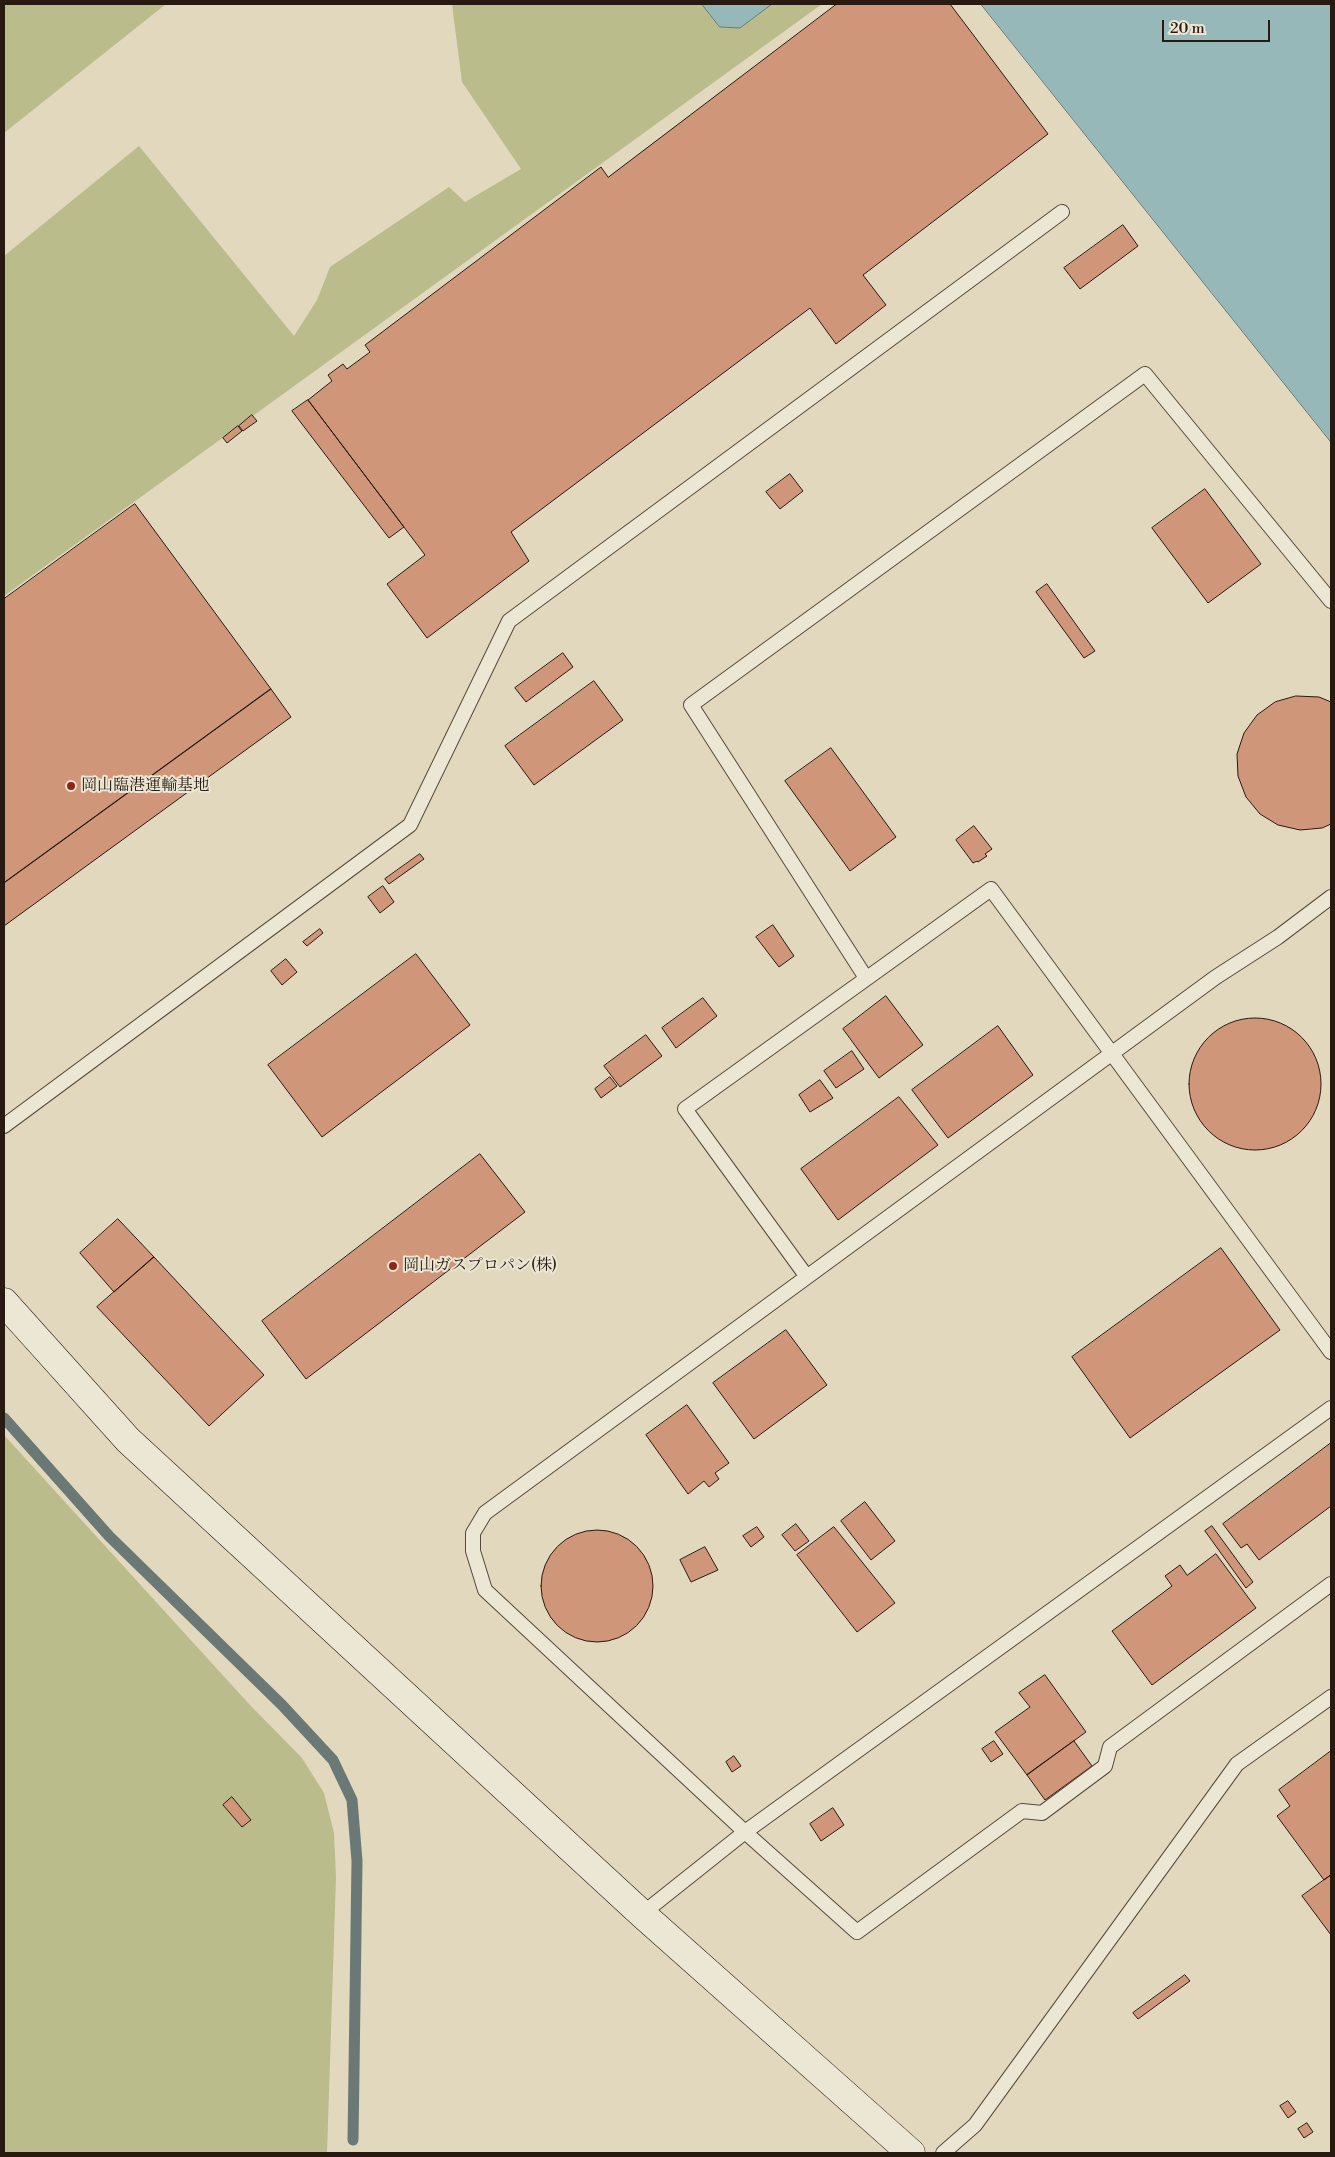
<!DOCTYPE html>
<meta charset="utf-8">
<style>
body{margin:0}
#map{position:relative;width:1335px;height:2157px;overflow:hidden;background:#e1d8bd;font-family:"Libre Bodoni",serif}
canvas{display:block}
.frame{position:absolute;inset:0;border:5px solid #291a11;pointer-events:none}
.scale{position:absolute;left:1162px;top:20px;width:108px;height:22px;box-sizing:border-box;border:2px solid #291a11;border-top:0;padding-left:6px;font-size:15px;line-height:18px;white-space:nowrap;color:#291a11;-webkit-text-stroke:4px #ece6d4;paint-order:stroke}
</style>
<div id="map">
<canvas width="1335" height="2157"></canvas>
<div class="frame"></div>
<div class="scale">20 m</div>
</div>
<script>
const g = document.querySelector('canvas').getContext('2d');
g.lineJoin = 'round';
function fillPath(path, color) { g.fillStyle = color; g.fill(path, 'evenodd'); }
function strokePath(path, color, width, dash) { g.strokeStyle = color; g.lineWidth = width; g.lineCap = dash ? 'butt' : 'round'; g.setLineDash(dash || []); g.stroke(path); }
function label(font, color, halo, rows, align = 'center') {
  g.font = font + ' "Libre Bodoni","Noto Serif JP",serif'; g.lineWidth = 4; g.setLineDash([]); g.textBaseline = 'middle'; g.strokeStyle = halo; g.fillStyle = color; for (const [text, x, y, turn = 0] of rows) {
    g.save(); g.translate(x, y); g.rotate((+turn || 0) * Math.PI / 180); g.textAlign = isNaN(turn) ? turn : align; if (halo) g.strokeText(text, 0, 0); g.fillText(text, 0, 0); g.restore();
  }
}
const green = new Path2D(`
 M4,4H166L4,133Z
 M452,4H702L720,27L740,28L772,4H822L4,596V256L139,146L294,336L317,300L330,267L449,187L465,202L521,169L462,82Z
 M4,1435L249,1704L302,1758L324,1793L334,1833L336,1877L327,2153H4Z`);
const water = new Path2D(`
 M702,4H772L740,28L720,27Z
 M981,4H1331V442Z`);
const stream = new Path2D(`
 M4,1418L109,1536L282,1705L333,1760L352,1800L357,1861L353,2140`);
const building = new Path2D(`
 M837,4H950L1048,134L863,275L886,305L836,344L810,308L511,532L529,561L427,638L387,584L425,555L308,400L332,381L328,375L343,364L347,369L370,352L365,345L601,167L608,177Z
 M1123,225L1138,246L1080,289L1064,268Z
 M308,400L404,527L389,538L292,411Z
 M252,415L257,421L243,431L239,426Z
 M238,426L242,431L227,443L223,438Z
 M790,474L803,491L780,509L766,492Z
 M1205,489L1261,564L1208,603L1152,528Z
 M135,504L271,689L4,883V599Z
 M1047,584L1095,651L1084,658L1036,592Z
 M563,653L573,667L526,702L515,688Z
 M594,681L623,720L534,785L505,746Z
 M271,689L291,717L4,926V883Z
 M1296,696L1319,697L1331,702V824L1322,828L1300,830L1278,825L1260,814L1246,797L1238,776L1237,754L1244,733L1257,715L1275,702Z
 M831,748L896,837L850,871L785,781Z
 M974,826L992,849L985,854L987,856L978,862L977,861L973,863L956,840Z
 M420,854L424,859L389,884L385,879Z
 M383,886L394,902L380,913L368,897Z
 M773,925L794,956L779,967L756,937Z
 M320,929L323,933L307,946L303,942Z
 M416,954L470,1025L322,1137L268,1065Z
 M286,959L297,972L282,985L271,971Z
 M886,996L923,1045L879,1078L843,1029Z
 M703,998L717,1016L676,1048L662,1028Z
 M1189 1084a66 66 0 1 1 132 0a66 66 0 1 1-132 0Z
 M998,1026L1033,1075L948,1138L912,1090Z
 M646,1035L662,1056L620,1087L604,1066Z
 M852,1051L864,1069L836,1088L824,1071Z
 M610,1077L617,1086L601,1098L595,1089Z
 M820,1080L833,1098L810,1112L799,1095Z
 M899,1097L938,1145L838,1220L801,1169Z
 M480,1154L525,1212L306,1379L262,1321Z
 M118,1219L154,1257L114,1292L80,1253Z
 M1221,1248L1280,1330L1130,1438L1072,1357Z
 M154,1257L264,1375L209,1426L97,1307Z
 M786,1330L827,1385L754,1439L713,1383Z
 M687,1405L729,1463L715,1473L719,1479L709,1487L704,1481L688,1494L646,1435Z
 M1331,1443V1506L1259,1560L1247,1544L1241,1548L1223,1524Z
 M865,1502L895,1541L871,1560L841,1521Z
 M796,1524L809,1541L795,1551L782,1535Z
 M1212,1526L1253,1582L1246,1588L1205,1531Z
 M757,1527L764,1537L751,1547L743,1536Z
 M834,1527L895,1603L857,1632L797,1555Z
 M541 1586a56 56 0 1 1 112 0a56 56 0 1 1-112 0Z
 M705,1547L718,1570L691,1582L680,1560Z
 M1216,1554L1256,1608L1152,1685L1112,1631L1172,1586L1165,1576L1180,1565L1187,1575Z
 M1045,1675L1086,1732L1027,1775L995,1732L1030,1707L1019,1693Z
 M994,1741L1003,1754L991,1762L982,1749Z
 M1074,1741L1092,1766L1045,1800L1027,1775Z
 M1331,1751V1875L1324,1880L1277,1816L1290,1806L1279,1790Z
 M734,1756L741,1766L732,1772L726,1762Z
 M232,1797L251,1820L242,1827L223,1805Z
 M833,1808L844,1825L821,1841L810,1824Z
 M1331,1875V1935L1302,1896Z
 M1185,1975L1190,1981L1138,2019L1133,2013Z
 M1288,2101L1296,2112L1288,2118L1280,2106Z
 M1307,2123L1313,2132L1304,2138L1298,2129Z`);
const lane = new Path2D(`
 M1331,897L1278,937L1216,977L485,1513L473,1533V1551L485,1590L745,1832L857,1932L1022,1811L1042,1813L1105,1766L1110,1747L1331,1584
 M866,978L691,705L1145,374L1331,601
 M4,1126L410,825L509,621L1062,212
 M807,1277L685,1109L991,889L1331,1352
 M642,1914L745,1832L1331,1408
 M943,2153L975,2125L1237,1764L1331,1697`);
const secondary = new Path2D(`
 M4,1302L128,1440L642,1914L911,2153`);
const markers = [
 [71,786,5,"#8f2418"],
 [393,1266,5,"#8f2418"]
];
const poiNames = [
 ["岡山臨港運輸基地",81,786],
 ["岡山ガスプロパン(株)",403,1266]
];
fillPath(green, '#babc8c');
fillPath(water, '#97b8b9');
strokePath(water, '#6b7976', 1);
strokePath(stream, '#6b7976', 11);
fillPath(building, '#cf967a');
strokePath(building, '#291a11', 1);
strokePath(lane, '#574a3c', 16);
strokePath(secondary, '#291a11', 29);
strokePath(lane, '#ece6d4', 14);
strokePath(secondary, '#ece6d4', 28);
for (const [x, y, r, color] of markers) { const dot = new Path2D(); dot.arc(x, y, r, 0, 2 * Math.PI); g.fillStyle = color; g.fill(dot); strokePath(dot, '#ece6d4', 2); }
label('16px', '#291a11', '#ece6d4', poiNames, 'left');
</script>
